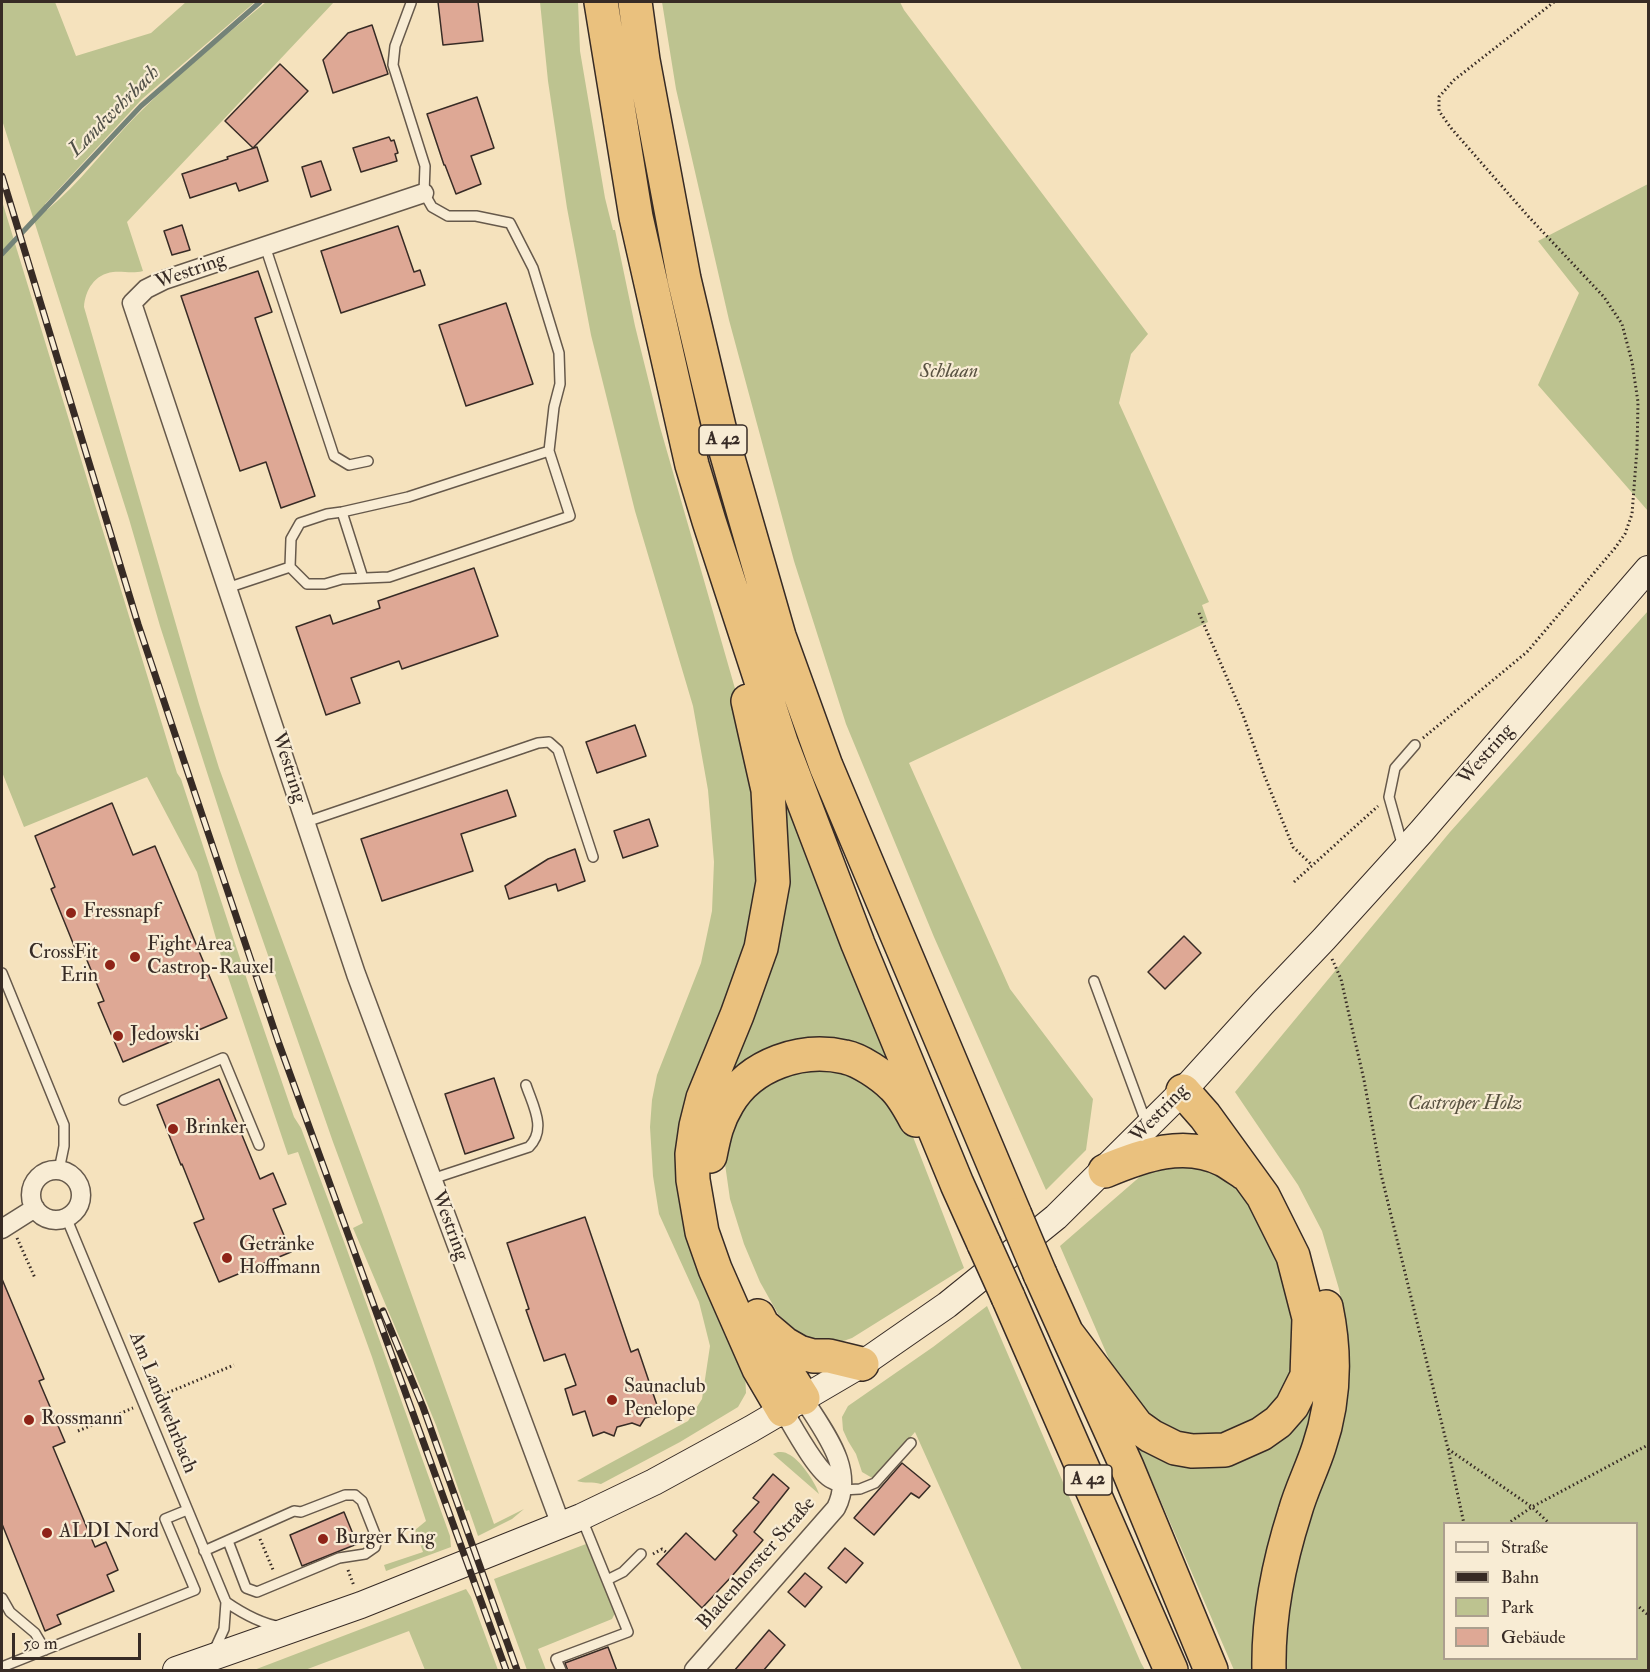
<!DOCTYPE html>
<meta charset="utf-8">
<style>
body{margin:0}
#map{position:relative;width:1650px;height:1672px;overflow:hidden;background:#f5e2bd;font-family:"IM FELL Double Pica",serif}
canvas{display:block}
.frame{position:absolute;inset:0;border:3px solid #372b25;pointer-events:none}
.legend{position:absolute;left:1443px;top:1522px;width:195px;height:138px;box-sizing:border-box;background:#f8ecd4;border:2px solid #ab9f8e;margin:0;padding:8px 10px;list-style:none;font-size:18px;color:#372b25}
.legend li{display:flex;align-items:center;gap:12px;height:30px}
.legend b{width:30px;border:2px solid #ab9f8e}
.scale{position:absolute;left:12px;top:1633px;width:129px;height:27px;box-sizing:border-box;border:3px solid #372b25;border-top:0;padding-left:8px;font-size:18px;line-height:21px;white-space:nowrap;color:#372b25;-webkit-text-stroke:4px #f8ecd4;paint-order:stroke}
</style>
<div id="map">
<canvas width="1650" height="1672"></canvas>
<div class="frame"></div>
<ul class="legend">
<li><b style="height:8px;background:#f8ecd4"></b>Straße</li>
<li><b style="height:8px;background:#372b25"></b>Bahn</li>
<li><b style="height:16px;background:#bdc390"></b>Park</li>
<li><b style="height:16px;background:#dea895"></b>Gebäude</li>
</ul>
<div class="scale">50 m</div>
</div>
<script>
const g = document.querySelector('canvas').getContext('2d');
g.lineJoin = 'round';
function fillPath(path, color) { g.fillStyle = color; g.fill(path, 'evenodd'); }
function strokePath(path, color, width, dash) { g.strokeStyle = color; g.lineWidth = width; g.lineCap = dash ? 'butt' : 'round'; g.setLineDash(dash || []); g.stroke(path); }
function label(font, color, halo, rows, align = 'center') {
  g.font = font + ' "IM FELL Double Pica",serif'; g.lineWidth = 4.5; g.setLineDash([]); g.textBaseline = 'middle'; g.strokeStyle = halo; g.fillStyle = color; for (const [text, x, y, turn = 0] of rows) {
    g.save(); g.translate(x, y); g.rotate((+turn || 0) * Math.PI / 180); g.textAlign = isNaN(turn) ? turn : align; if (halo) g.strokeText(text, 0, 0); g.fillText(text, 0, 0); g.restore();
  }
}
const green = new Path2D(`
 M2,2H55L76,56L151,33L186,2H255L142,99L45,204L47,210C80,183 105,148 135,117C176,76 221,39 266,2H334L127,222L143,271C132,274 124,271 113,272C95,274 85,290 84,307L199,704L219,768L381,1209L494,1524L524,1509L512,1519L478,1536L469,1510L466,1511L436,1425L410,1362L353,1228L363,1223L333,1142L239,872L160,626L129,519L2,120Z
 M540,2H578L580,51L605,198L613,230H615L635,326L660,427L740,706L761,847L753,922L688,1102L745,1369L746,1393L738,1407L680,1442L601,1484C592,1481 585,1484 577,1481L688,1421L702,1399L710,1346L699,1302L659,1214L653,1176L650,1127L652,1100L657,1075L701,963L712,911L714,862L708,790L693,706L635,511L591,335L567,208L548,81Z
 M662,2H900L904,10L1148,334L1131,354L1119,403L1209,602L1202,605L1208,622L909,763L1010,989L1093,1099L1086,1150L1046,1190L934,937L846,724L794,561L729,320L676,89Z
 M1648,184V511L1538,385L1579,293L1538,241Z
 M2,201L177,773L181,779L251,992L294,1117L301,1128L346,1247L450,1536L451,1547L386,1571L384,1565L423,1552L415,1530L426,1521L372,1357L298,1152L288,1155L221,956L197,872L147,777L24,827L2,772Z
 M1648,611V1670H1285V1647L1288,1615L1301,1549L1346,1398V1326L1339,1289L1322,1231L1298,1185L1235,1092L1450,832ZM1444,1524H1636V1658H1444Z
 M780,782L895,1067L846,1043L706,1111L736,1033Z
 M834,1065L882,1090L908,1124L964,1268L852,1338L829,1346L808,1339L792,1327L778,1314L760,1282L744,1244L730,1199L724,1157L740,1108L766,1079Z
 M1167,1164H1210L1240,1182L1269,1228L1301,1346L1279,1404L1241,1432L1203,1438L1170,1432L1134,1406L1118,1380L1060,1246L1143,1174Z
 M987,1306L1141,1663L1145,1670H1022L915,1432L874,1479L862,1472L856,1454L848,1441L843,1430L842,1417L848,1406L933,1347Z
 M1324,1361L1261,1670H1234L1130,1430L1218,1459Z
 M778,1452C782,1452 785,1452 788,1454C799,1458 816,1483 819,1494L773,1454Z
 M586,1544L615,1613L612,1619L538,1649L546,1670H527L494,1579Z
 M466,1589L471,1597L498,1670H425L409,1631L305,1670H254Z`);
const stream = new Path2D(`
 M2,254L141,106L260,2`);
const building = new Path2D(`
 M438,2H478L483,41L443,45Z
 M372,25L388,74L333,93L323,60L348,33Z
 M280,64L308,91L253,148L225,121Z
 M477,97L494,148L471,156L481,184L456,194L445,165H444L427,114Z
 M389,137L391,141L394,140L398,153L395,154L397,161L361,172L353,148Z
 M257,147L268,181L239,191L236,183L190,198L182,174L228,159L227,157Z
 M321,161L331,190L311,197L302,167Z
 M182,225L190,250L172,255L164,231Z
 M398,226L414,272L420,270L425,285L341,313L321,251Z
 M258,271L272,312L255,318L315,496L281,508L266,462L240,471L181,296Z
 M506,303L533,384L466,406L439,325Z
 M474,568L498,636L402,669L399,661L351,678L360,703L326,715L296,627L330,615L333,624L380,608L378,601Z
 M635,725L646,756L597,773L586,742Z
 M507,790L516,816L461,834L473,871L382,901L361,839Z
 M112,803L133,855L155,846L227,1018L123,1062L98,1003L104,1001L81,946L75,948L51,889L55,887L35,836Z
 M649,819L658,846L623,858L614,831Z
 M575,849L585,881L558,891L556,884L509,899L505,886L548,859Z
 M1184,936L1201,953L1165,989L1148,972Z
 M494,1078L514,1138L465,1154L445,1094Z
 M219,1079L260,1179L273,1173L286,1204L273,1209L291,1252L219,1282L194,1223L204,1219L182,1164L181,1165L157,1105Z
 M585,1217L631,1352L638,1349L660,1414L645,1418L640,1426L632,1423L617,1427L614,1436L604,1432L593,1436L585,1411L573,1415L565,1389L576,1385L565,1354L544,1361L526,1310L529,1309L507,1243Z
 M2,1279L44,1379L39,1381L65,1442L53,1447L95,1547L106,1542L118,1570L107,1575L114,1591L57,1615L61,1624L45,1631L2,1524Z
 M902,1463L930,1486L919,1498L911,1493L874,1535L854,1518Z
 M773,1474L789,1488L754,1532L763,1540L732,1576L702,1608L657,1564L686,1533L715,1560L737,1535L733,1531L759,1502L753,1498Z
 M344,1512L357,1544L302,1566L290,1535Z
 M845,1548L863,1563L846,1583L828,1568Z
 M805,1573L822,1587L805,1607L788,1592Z
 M769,1630L785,1645L763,1671H734Z
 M608,1647L617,1671H568L565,1663Z`);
const path = new Path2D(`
 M1199,613L1243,715L1265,777L1293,847L1312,865
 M1423,738L1527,652L1615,548L1625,534L1632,514L1637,449L1638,402L1632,362L1622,324L1604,297L1527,215L1451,128L1439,111V97L1454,80L1554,2
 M1294,882L1378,806
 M1332,959L1341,979L1350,1019L1364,1080L1381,1174L1448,1449L1464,1524
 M17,1238L35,1278
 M155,1398L234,1365
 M78,1431L133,1408
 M1448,1449L1532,1507L1550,1524
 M1507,1524L1532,1507L1648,1445
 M260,1539L274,1572
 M653,1554L662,1549L667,1553
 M348,1570L354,1586
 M1636,1604L1648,1615`);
const lane = new Path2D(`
 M411,3L395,46L393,65L425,166L424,193L432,207L448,216H476L510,223L533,268L559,353L560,384L554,407L549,451
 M265,246L334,456L349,465L368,461
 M549,451L570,516L389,577L342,579L325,584H307L290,567L291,539L300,523L327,514L342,512L408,497Z
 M342,512L363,578
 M227,588L290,567
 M306,822L538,743L549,742L558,750L593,857
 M1403,847L1389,797L1395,768L1415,745
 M2,973L64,1125V1146L59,1170
 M1094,981L1146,1122
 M124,1100L223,1058L259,1145
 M432,1179L529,1147C547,1129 533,1106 526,1085
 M66,1217L226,1602L224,1629L214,1651
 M842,1490L860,1489L875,1483L911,1443
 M204,1551L294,1511L301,1512L345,1495H355L362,1501L377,1539L375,1547L365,1554L339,1558L257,1592L246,1588L228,1541
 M607,1580L623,1572L641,1554
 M2,1598L10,1612L35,1633L45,1650
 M226,1602C242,1613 262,1624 281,1627
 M2,1667L195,1590L165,1519L187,1510
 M561,1670L556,1659L628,1632L582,1519`);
const street = new Path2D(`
 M424,193L164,280L146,289L132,303L356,974L561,1525
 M31 1195a25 25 0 1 1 50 0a25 25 0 1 1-50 0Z
 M2,1229L35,1208
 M783,1410C792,1425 817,1472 832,1479C835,1481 838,1481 841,1482
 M694,1670L836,1508C856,1469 823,1431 803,1398`);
const secondary = new Path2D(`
 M176,1670L361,1605L581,1517L654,1482L751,1429L862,1364L947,1305L1056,1217L1183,1091L1263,1003L1324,939L1421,832L1648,569`);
const highway = new Path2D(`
 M601,2L636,217L692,465L709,521L782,745L858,944L957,1184L984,1244
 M635,2L643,60L684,279L719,427L779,636L826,766L1015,1215
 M748,701L768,790L773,882L761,948L737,1015L703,1098L696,1126L692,1154L693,1180L702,1232L715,1269L759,1369L783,1410
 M710,1156C714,1136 717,1121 728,1103C751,1064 802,1047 845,1057C860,1060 882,1075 893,1086C902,1094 910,1109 916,1120
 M1105,1171C1143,1155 1185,1140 1224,1160C1231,1164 1238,1169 1244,1173
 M1040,1274L1127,1467L1211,1670
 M1008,1297L1171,1670
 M758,1316L786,1371L803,1398
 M765,1327L785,1344L799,1352L813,1356H829L862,1364
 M1066,1332L1137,1426L1151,1436L1175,1448L1192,1451L1225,1450L1261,1434L1278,1422L1292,1406L1307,1376L1309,1318L1293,1256L1263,1196L1205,1116L1183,1091
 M1269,1670C1268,1618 1279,1562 1295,1512C1301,1490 1312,1469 1319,1447C1335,1400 1336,1355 1326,1307`);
const rail = new Path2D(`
 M2,176L138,624L278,1041L506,1670
 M383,1311L423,1407L517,1670`);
const highwayBridge = new Path2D(`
 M1015,1215L1040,1274
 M984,1244L1008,1297`);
const markers = [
 [71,913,6,"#8f2418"],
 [135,957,6,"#8f2418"],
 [110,965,6,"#8f2418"],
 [118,1036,6,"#8f2418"],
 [173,1129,6,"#8f2418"],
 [227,1258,6,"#8f2418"],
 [612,1400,6,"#8f2418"],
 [29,1420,6,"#8f2418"],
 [47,1533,6,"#8f2418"],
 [323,1539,6,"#8f2418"]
];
const shields = [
 [723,440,48],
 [1088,1480,48]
];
const shieldNames = [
 ["A 42",723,440],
 ["A 42",1088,1480]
];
const streetNames = [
 ["Westring",191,272,-20],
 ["Westring",1487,755,-49],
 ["Westring",288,768,72],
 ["Westring",1160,1114,-46],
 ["Westring",449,1226,69],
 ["Am Landwehrbach",162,1403,68],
 ["Bladenhorster Straße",757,1564,-49]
];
const parkNames = [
 ["Schlaan",949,373],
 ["Castroper Holz",1465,1105]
];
const poiNames = [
 ["Fressnapf",83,913],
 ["Fight Area",147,946],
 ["Castrop-Rauxel",147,969],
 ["CrossFit",98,954,"right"],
 ["Erin",98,977,"right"],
 ["Jedowski",130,1036],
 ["Brinker",185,1129],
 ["Getränke",239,1246],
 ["Hoffmann",239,1269],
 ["Saunaclub",624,1388],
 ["Penelope",624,1411],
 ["Rossmann",41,1420],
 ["ALDI Nord",59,1533],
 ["Burger King",335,1539]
];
const waterNames = [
 ["Landwehrbach",115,112,-45]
];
fillPath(green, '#bdc390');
strokePath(stream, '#748378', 5);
fillPath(building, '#dea895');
strokePath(building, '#372b25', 1.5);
strokePath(lane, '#66594b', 12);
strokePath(street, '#66594b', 21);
strokePath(secondary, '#372b25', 28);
strokePath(highway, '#372b25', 36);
strokePath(path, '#372b25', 3, [1.5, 3]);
strokePath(lane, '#f8ecd4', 9);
strokePath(street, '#f8ecd4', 18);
strokePath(secondary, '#f8ecd4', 26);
strokePath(highway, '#eac17e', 33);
strokePath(rail, '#372b25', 7);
strokePath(rail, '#f8ecd4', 4.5, [14]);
strokePath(highwayBridge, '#372b25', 36, []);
strokePath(highwayBridge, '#eac17e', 33);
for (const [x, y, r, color] of markers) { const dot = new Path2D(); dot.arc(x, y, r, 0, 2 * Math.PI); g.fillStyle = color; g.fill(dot); strokePath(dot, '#f8ecd4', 2); }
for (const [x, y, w] of shields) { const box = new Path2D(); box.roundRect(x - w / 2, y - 15, w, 30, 4.5); g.fillStyle = '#f8ecd4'; g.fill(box); strokePath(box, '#372b25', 1.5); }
label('bold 18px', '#372b25', null, shieldNames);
label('20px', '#372b25', '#f8ecd4', streetNames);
label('italic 20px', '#585140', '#f8ecd4', parkNames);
label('20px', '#372b25', '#f8ecd4', poiNames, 'left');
label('italic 21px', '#505048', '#f8ecd4', waterNames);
</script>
